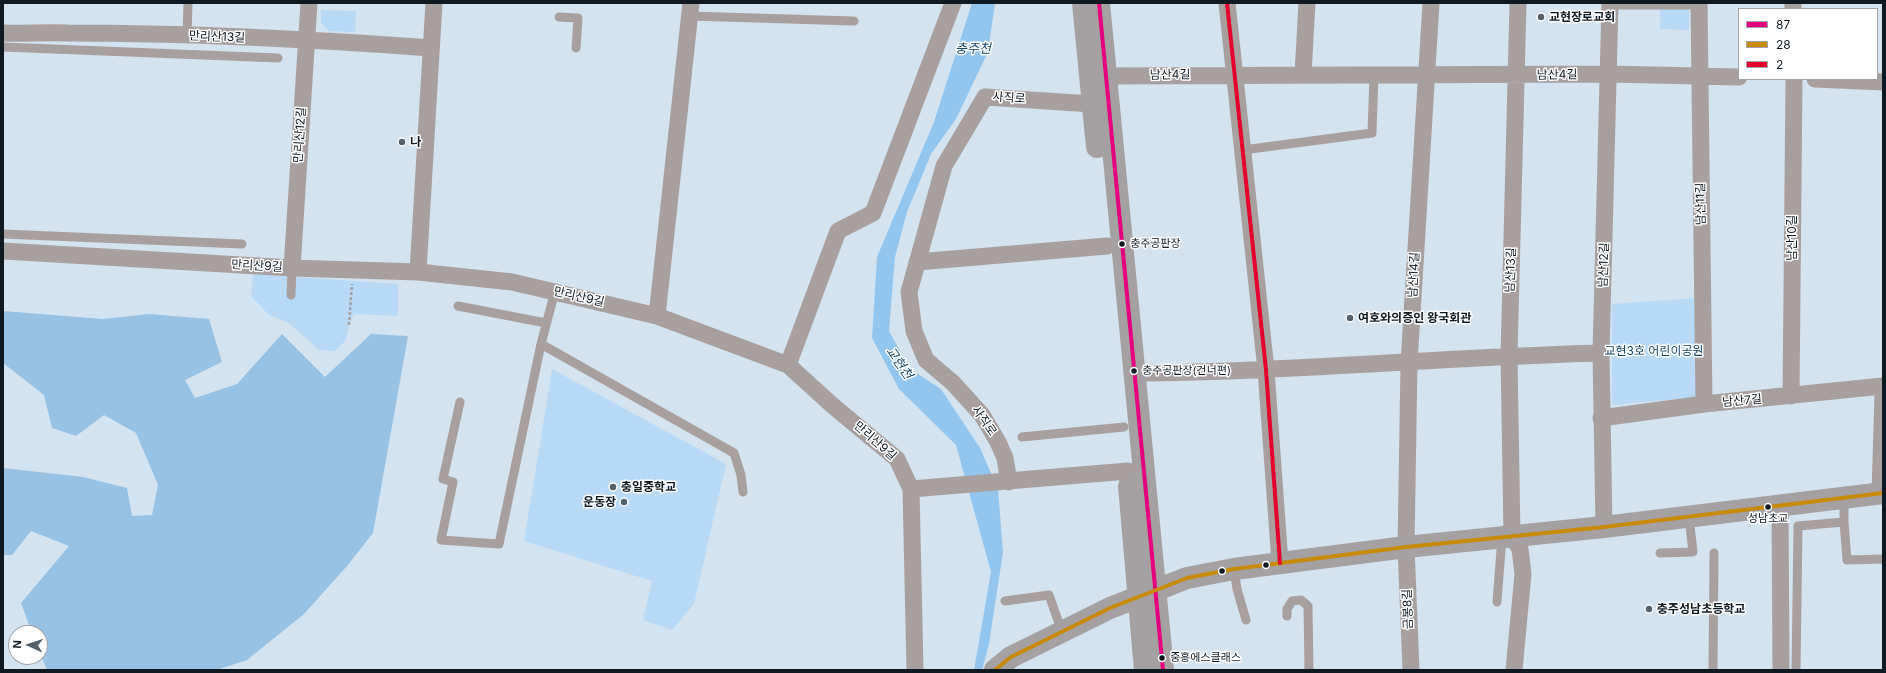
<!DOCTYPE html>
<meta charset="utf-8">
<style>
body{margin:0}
#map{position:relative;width:1886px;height:673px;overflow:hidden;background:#d3e3f0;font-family:Inter,sans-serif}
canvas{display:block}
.frame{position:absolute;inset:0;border:4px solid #0f1922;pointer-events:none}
.legend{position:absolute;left:1738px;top:8px;width:140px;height:72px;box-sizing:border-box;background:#fff;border:1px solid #9fa3a7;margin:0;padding:5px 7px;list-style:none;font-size:12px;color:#0f1922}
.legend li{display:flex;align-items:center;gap:8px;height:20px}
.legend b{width:20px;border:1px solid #9fa3a7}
.north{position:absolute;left:8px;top:625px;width:40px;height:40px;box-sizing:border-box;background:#fff;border:1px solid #9fa3a7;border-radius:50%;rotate:273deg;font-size:11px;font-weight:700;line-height:16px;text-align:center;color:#0f1922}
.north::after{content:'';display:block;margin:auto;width:14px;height:18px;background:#54606a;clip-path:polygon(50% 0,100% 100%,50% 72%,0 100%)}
</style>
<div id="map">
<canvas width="1886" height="673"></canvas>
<div class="frame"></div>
<ul class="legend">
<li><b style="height:5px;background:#e5007d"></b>87</li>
<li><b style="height:5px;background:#c98a07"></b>28</li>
<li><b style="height:5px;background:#e4002b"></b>2</li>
</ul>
<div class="north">N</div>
</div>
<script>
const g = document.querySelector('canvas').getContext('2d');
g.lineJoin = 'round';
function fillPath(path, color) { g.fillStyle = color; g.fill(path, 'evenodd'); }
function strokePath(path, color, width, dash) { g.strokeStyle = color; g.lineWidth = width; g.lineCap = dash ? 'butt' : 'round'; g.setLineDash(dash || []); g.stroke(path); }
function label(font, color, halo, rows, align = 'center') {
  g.font = font + ' Inter,"Noto Sans KR",sans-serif'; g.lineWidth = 3; g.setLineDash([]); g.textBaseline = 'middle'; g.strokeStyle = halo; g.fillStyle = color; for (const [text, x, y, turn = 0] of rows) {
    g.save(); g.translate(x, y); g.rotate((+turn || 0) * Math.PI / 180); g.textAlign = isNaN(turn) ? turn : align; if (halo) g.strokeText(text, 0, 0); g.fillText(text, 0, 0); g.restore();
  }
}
const green = new Path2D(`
 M1660,9H1689V30L1660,29Z
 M321,10L356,11L355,32L329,31L321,23Z
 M253,274L398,284V316L354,314L349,325L346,340L335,351L319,350L289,323L269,315L251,296Z
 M1695,298L1696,397L1612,405V304Z
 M552,369L726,464L694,604L672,630L643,620L652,581L524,541Z`);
const forest = new Path2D(`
 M3,311L103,319L149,314L209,319L222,362L185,380L195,398L237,384L282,334L325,377L371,334L408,336L373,533L347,566L304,614L247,660L216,670H47L40,653V633H32L21,603L69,546L31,531L12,555H3V468L83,477L127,488L132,516L152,515L158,485L136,433L104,415L76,436L52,428L44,395L3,363Z`);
const water = new Path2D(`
 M972,3H995L988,52L956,119L931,154L907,212L895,257L889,331L910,369L941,389L980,448L998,489L1003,552L989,644L982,670H974L991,572L956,445L899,389L872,338L877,257L934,122Z`);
const path = new Path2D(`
 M349,325L352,284`);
const lane = new Path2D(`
 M1610,5H1699
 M689,16L854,21
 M559,17L578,18L576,48
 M187,35L188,3
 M3,47L278,58
 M1243,150L1372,133L1374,75
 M3,234L242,244
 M555,291L541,344L734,453L741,475L743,492
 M291,295L292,268
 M458,306L546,323
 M460,402L443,479L453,482L441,540L499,544L541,344
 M1022,437L1124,427
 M1844,522L1847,560L1883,559
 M1660,553L1693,552L1689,517
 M1234,569L1237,589L1246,620
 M1005,601L1049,595L1062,632
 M1497,602L1502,537
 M1287,616V609L1292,601L1301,600L1308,606L1309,670
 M1713,670L1714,553
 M1796,670L1798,526L1844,522V499`);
const street = new Path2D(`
 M1227,3L1266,370L1280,563
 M1699,3L1704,404
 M1793,3V9
 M3,33C24,34 46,32 67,33C188,33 310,39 431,48
 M1303,74L1307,3
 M1105,76L1610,74L1739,77
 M1815,79L1883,82
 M3,251L292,268L418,272L512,282L657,316L788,365L832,405L897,459L911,489L915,670
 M917,262L1107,246
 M292,268L309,3
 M418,272L434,3
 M657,316L691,3
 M788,365L838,231L873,213L953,3
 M1133,373C1290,372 1445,357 1601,353
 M1791,396L1794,79
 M1601,418L1704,404L1883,386
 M1009,482L1005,458L998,442L982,415L953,383L926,360L914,331L909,292L944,166L985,97L1092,104
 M911,489L1128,471
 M1880,494L1883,394
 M1780,506L1781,670
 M1604,527L1601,353L1610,3
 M1411,670L1406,547L1409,363L1431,3
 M1514,670L1523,574L1520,549L1512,536L1509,356L1518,3`);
const secondary = new Path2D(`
 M1083,3L1097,147
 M1099,3L1163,670
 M1129,486L1145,670
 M995,670L1011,657L1110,608L1187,578L1234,569L1406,547L1604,527L1883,493`);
const bus1 = new Path2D(`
 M1099,3L1163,670`);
const bus2 = new Path2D(`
 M995,670L1011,657L1110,608L1187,578L1234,569L1406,547L1604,527L1883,493`);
const bus3 = new Path2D(`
 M1227,3L1266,370L1280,563`);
const markers = [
 [1541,17,4,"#54606a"],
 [402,142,4,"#54606a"],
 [1122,244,3.5,"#0f1922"],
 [1350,318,4,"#54606a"],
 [1134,371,3.5,"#0f1922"],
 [613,487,4,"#54606a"],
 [624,502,4,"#54606a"],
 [1768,507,3.5,"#0f1922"],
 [1266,565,3.5,"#0f1922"],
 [1222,571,3.5,"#0f1922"],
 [1649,609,4,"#54606a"],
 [1162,658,3.5,"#0f1922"]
];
const busNames = [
 ["충주공판장",1130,244],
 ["충주공판장(건너편)",1142,371],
 ["성남초교",1768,519,"center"],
 ["중흥에스클래스",1170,658]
];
const poiNames = [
 ["교현장로교회",1549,17],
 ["나",410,142],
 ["여호와의증인 왕국회관",1358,318],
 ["충일중학교",621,487],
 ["운동장",616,502,"right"],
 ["충주성남초등학교",1657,609]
];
const streetNames = [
 ["만리산13길",217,37,2],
 ["남산4길",1170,75,-1],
 ["남산4길",1557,75,-1],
 ["사직로",1009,98,4],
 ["만리산12길",300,135,-86],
 ["남산11길",1701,204,-91],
 ["남산10길",1792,238,-90],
 ["남산12길",1604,265,-88],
 ["만리산9길",257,266,3],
 ["남산13길",1511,270,-88],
 ["남산14길",1414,275,-87],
 ["만리산9길",579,297,13],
 ["남산7길",1742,401,-5],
 ["사직로",984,421,55],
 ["만리산9길",875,441,41],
 ["금봉8길",1408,609,-92]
];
const parkNames = [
 ["교현3호 어린이공원",1654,351]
];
const waterNames = [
 ["충주천",973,49],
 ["교현천",899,363,55]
];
fillPath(green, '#b8daf6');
fillPath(forest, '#97c2e4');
fillPath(water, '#93c6ef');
strokePath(path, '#a1a2a6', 2.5, [3, 2]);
strokePath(lane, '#a8a09f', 9);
strokePath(street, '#a8a09f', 17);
strokePath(secondary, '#a5a0a1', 22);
strokePath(bus1, '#e5007d', 4);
strokePath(bus2, '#c98a07', 4);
strokePath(bus3, '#e4002b', 4);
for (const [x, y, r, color] of markers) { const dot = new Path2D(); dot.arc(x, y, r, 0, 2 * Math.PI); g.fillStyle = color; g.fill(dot); strokePath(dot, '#fff', 1.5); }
label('11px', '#0f1922', '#fff', busNames, 'left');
label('bold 12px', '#0f1922', '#fff', poiNames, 'left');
label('12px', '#0f1922', '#fff', streetNames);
label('12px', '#144568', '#fff', parkNames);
label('italic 13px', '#154769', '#fff', waterNames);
</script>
